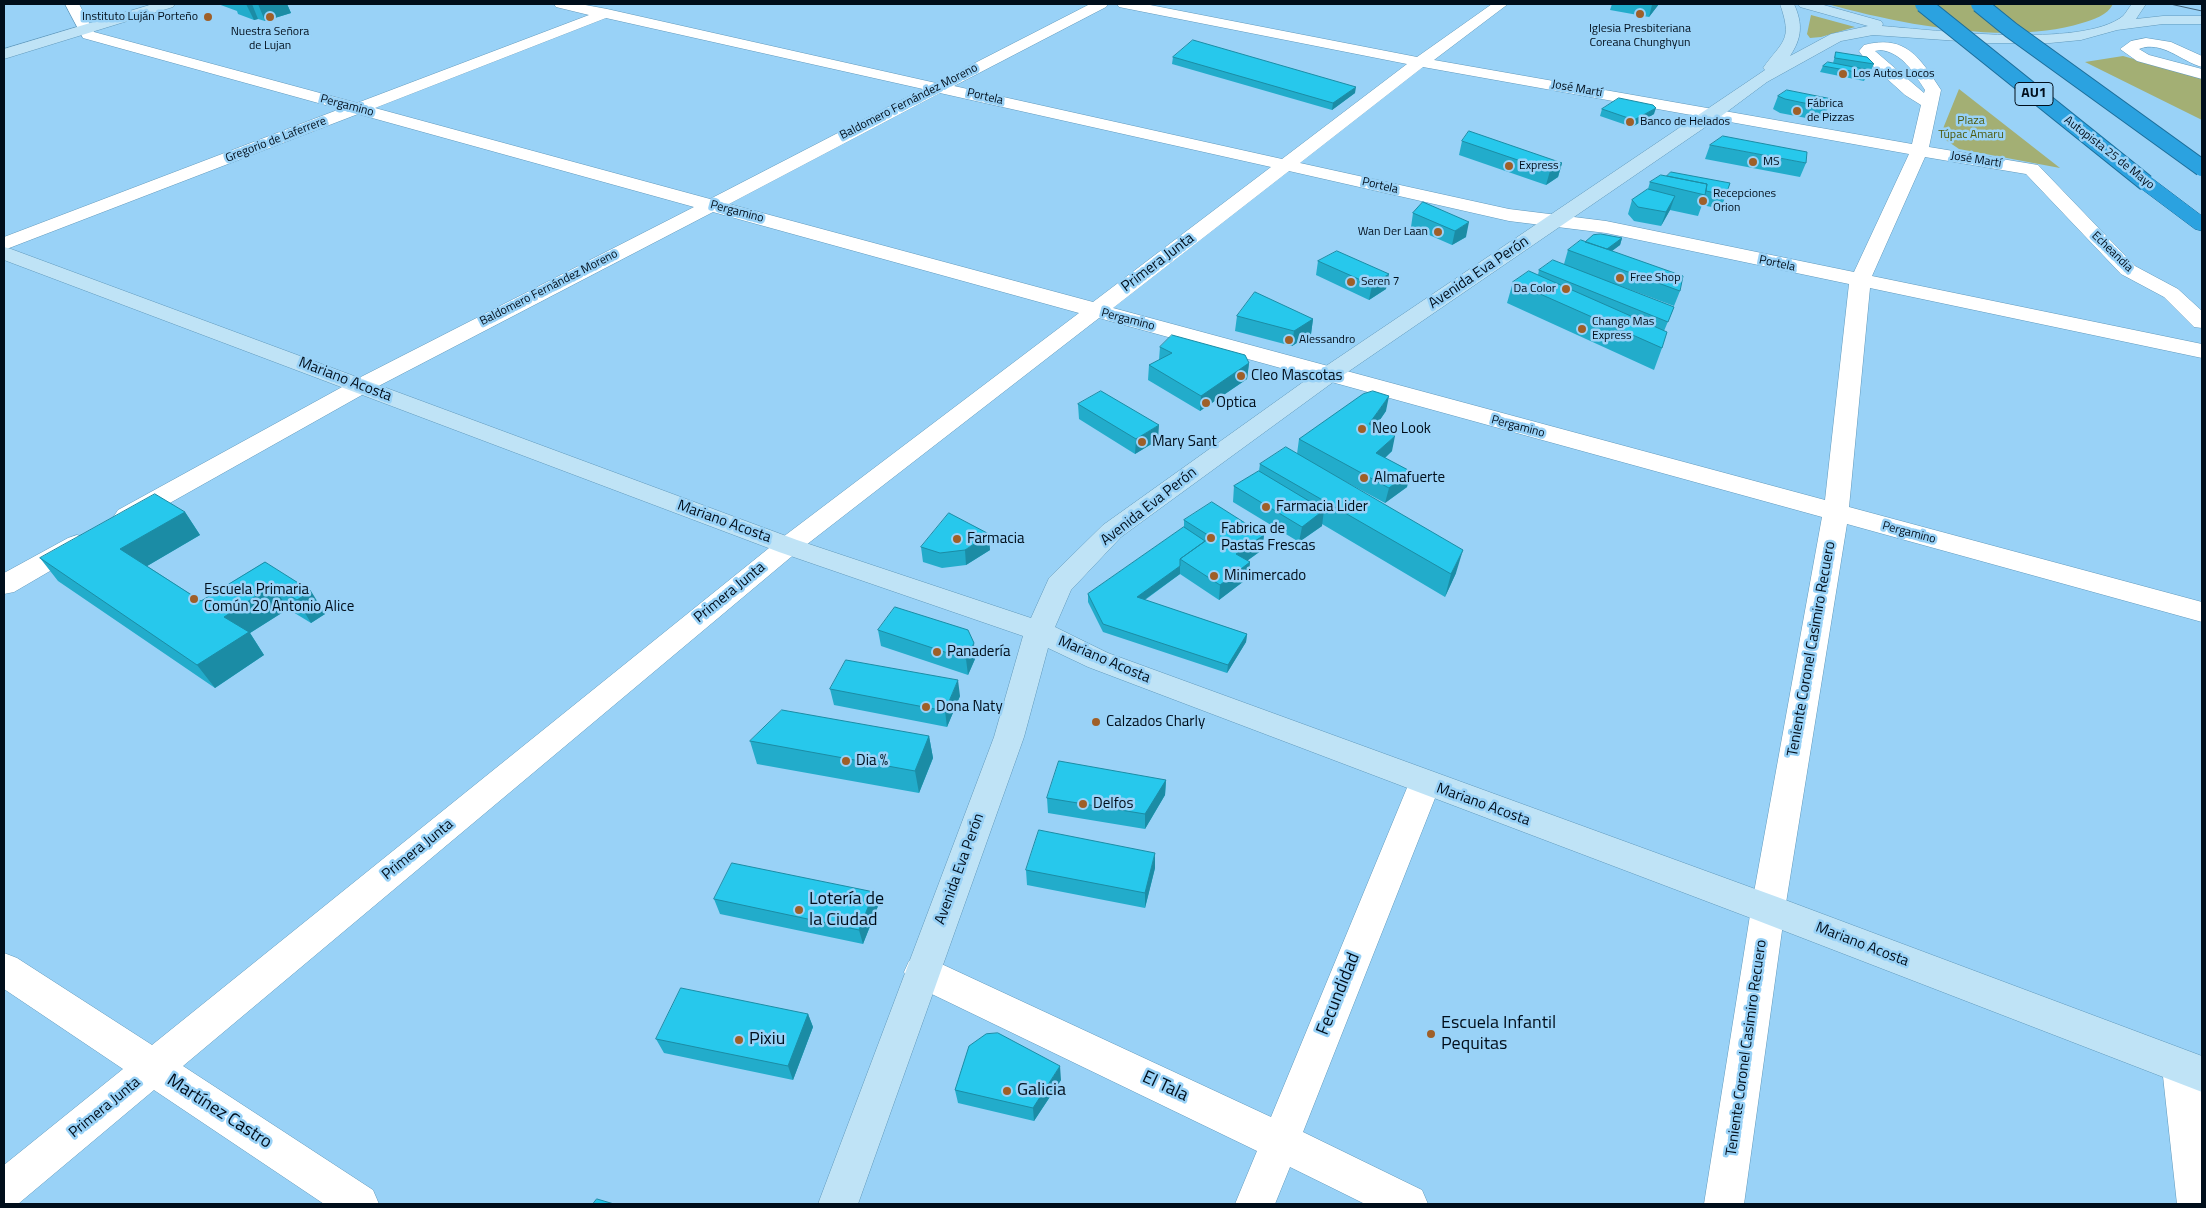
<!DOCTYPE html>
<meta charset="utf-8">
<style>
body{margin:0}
#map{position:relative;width:2206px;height:1208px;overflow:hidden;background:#99d2f7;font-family:"Titillium Web",sans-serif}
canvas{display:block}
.frame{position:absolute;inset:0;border:5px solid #000e1b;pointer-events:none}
</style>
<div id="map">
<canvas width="2206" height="1208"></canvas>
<div class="frame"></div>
</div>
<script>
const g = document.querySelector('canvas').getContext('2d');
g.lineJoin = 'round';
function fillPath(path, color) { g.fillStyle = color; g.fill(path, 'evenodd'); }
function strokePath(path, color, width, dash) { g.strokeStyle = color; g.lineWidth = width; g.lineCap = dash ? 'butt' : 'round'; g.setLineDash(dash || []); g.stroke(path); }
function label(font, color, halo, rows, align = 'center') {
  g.font = font + ' "Titillium Web",sans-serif'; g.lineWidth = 5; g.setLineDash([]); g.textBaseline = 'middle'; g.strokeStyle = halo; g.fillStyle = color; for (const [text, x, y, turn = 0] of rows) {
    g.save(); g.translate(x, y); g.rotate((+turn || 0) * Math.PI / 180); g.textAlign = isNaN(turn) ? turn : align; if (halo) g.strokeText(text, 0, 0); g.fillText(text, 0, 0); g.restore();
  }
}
const green = new Path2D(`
 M1827,4H2113C2108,15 2093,20 2082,23C2008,46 1900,24 1827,4Z
 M1811,15L1855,27L1821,37L1810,38L1807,34Z
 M2123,56L2202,78V120L2085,62Z
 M1959,89L2060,168L1959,149L1940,136Z`);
const street = new Path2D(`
 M65,4H79L94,32L357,103L589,15L556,7L554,4H580L607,9L936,83L1090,4H1108L1106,7L954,86L1282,159L1407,64L1124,8L1119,7L1117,4H1145L1417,57L1492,4H1508L1434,60L1912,144L1921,105L1905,95L1864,58L1859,51L1864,45C1906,34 1920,58 1941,90L1929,147L2038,165L2135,266L2178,289L2202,311V328L2194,327L2164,297L2121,274L2026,174L1925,157L1872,276L2202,344V358L1870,288L1849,507L2202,602V622L1847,524L1785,909L1744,1204H1704L1751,909L1822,517L1099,318L797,552L183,1066L373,1190L379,1204H324L154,1090L18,1204H4V1165L123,1069L4,989V953L17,958L152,1045L779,540L1079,313L713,212L369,391L136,522L127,524L118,522L114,516L118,510L353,381L694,207L358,114L4,250V237L340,109L83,38ZM606,18L923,89L710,199L375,108ZM1880,50C1902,52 1914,73 1925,90L1924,93L1875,51ZM1423,67L1909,154L1854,272L1606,221L1509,209L1300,163ZM940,93L1271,167L1093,302L729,204ZM1289,171L1509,221L1606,233L1849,284L1825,500L1113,308Z
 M2146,38L2171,42L2202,56V67C2182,62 2162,40 2139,49L2149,55L2202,69V79L2137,61L2120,49L2131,41Z
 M77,535L86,538L90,544L86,550L14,592L4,594V573L68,538Z
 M1425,770L1436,774L1441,783L1303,1132L1422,1190L1428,1204H1365L1290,1167L1275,1204H1235L1257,1151L909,983L904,972L909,961L922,956L935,961L1271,1117L1409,783L1414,774Z
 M2181,1049L2194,1054L2200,1067L2202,1087V1204H2177L2162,1067L2168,1054Z`);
const secondary = new Path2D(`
 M153,4H175L173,7L4,59V49Z
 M1780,4H1794C1803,24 1802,38 1790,56L1831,34L1868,26L1800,7L1798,4H1820L1881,21L1883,24L1882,26C1934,30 2082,49 2123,16C2126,13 2129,7 2132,4H2146L2136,19L2163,16H2202V24H2163L2117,30L2081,40L2050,43H1988L1873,35L1841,41L1767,82L1720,117L1336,380L1121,537L1071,590L1055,627L1108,653L1780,898L2202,1056V1092L1756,920L1088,667L1048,648L1024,737L858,1204H818L994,737L1023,636L779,552L4,260V247L11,249L797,540L1031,618L1049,578L1103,525L1320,370L1765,70L1763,68C1783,40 1793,41 1780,4Z`);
const highway = new Path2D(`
 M2146,177L2153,179L2202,216V231L2195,229L2139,187L2137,183L2139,179Z`);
const tram = new Path2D(`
 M2170,4L2202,11`);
const highwayBridge = new Path2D(`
 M1923,4L2146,183
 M1979,4L2011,30L2202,168`);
const wall = new Path2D(`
 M218,4H287L291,13L265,21L258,19L254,20L238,14L237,11Z
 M1612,4H1659L1649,17L1610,10Z
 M1836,52L1874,64L1871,70H1869L1864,81L1820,72L1823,66L1833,63Z
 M1173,57L1355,93L1332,110L1172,64Z
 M1778,96L1832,99L1822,121L1780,113L1773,109Z
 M1602,109L1654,114L1632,127L1600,116Z
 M1462,141L1562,163L1558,177L1546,185L1459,155Z
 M1710,145L1806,163L1800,177L1705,159Z
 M1650,182L1730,183L1721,209L1702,205L1698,216L1670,210L1661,226L1634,221L1628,214L1632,200L1648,189Z
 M1423,202L1466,237L1452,245L1411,227L1413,213Z
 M1622,238L1620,245L1612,251L1680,291L1674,306L1615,284L1674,307L1664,331L1662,348L1654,370L1507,303L1513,282L1538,275L1539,270L1564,264L1568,250L1585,242Z
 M1318,261L1386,289L1369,300L1316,275Z
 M1237,316L1313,319L1311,334L1292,346L1235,331Z
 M1160,347L1249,363L1247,379L1200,411L1148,380L1149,365L1159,360Z
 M1078,404L1158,440L1135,454L1079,419Z
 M1386,411L1375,427L1392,451L1385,458L1410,471L1407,487L1385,503L1322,469L1456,573L1445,597L1322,524V526L1299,542L1233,502L1234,486L1259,471L1260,464L1297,454L1299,439Z
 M185,512L200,535L147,566L201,601L265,562L325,614L311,623L288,609L250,633L264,655L215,688L58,581L40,558Z
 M1184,520L1264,535L1262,550L1247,561L1250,562L1248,578L1219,600L1180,574L1145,600L1247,634L1246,642L1227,673L1103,632L1088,602V594L1184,527Z
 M921,547L990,550L966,565L942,568L923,562Z
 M878,630L975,659L968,675L881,646Z
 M830,689L960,696L947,727L834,705Z
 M929,736L933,758L919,793L757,764L750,741Z
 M1166,780L1165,795L1145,829L1048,813L1047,798Z
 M1155,868L1145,908L1027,885L1026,870Z
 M714,899L878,906L863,944L720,914Z
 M808,1014L813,1027L793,1080L664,1053L656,1039Z
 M1061,1080L1034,1121L958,1103L955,1090Z`);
const shadedWall = new Path2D(`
 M246,4H252L258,19L254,20Z
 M258,4H287L291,13L265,21Z
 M1653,4H1659L1649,17L1652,5Z
 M1356,87L1355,93L1332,110L1333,103Z
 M1656,108L1654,114L1632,127L1634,120Z
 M1562,163L1558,177L1546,185L1550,171Z
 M1675,196L1670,210L1661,226L1666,212Z
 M1469,222L1466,237L1452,245L1455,231Z
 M1622,238L1620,245L1597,262L1600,254Z
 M1389,274L1386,289L1369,300L1372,285Z
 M1313,319L1311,334L1292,346L1294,331Z
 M1249,363L1247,379L1200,411L1201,396Z
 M1389,396L1386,411L1366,440L1369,424Z
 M1159,425L1158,440L1135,454L1136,439Z
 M1395,436L1392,451L1373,469L1376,453Z
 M1410,471L1407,487L1385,503L1389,488Z
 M1324,510L1322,526L1299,542L1302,527Z
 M185,512L200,535L137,572L120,549Z
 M989,534L990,550L966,565L965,550Z
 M1264,535L1262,550L1234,570L1236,554Z
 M1463,550L1456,573L1445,597L1451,574Z
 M1250,562L1248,578L1219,600L1220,585Z
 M1180,566V574L1137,605V597Z
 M273,585L288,609L250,633L264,655L215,688L197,665L224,617Z
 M311,591L325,614L311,623L297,600Z
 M1247,634L1246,642L1227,673L1228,665Z
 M974,643L975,659L968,675L966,659Z
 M958,680L960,696L947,727L945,711Z
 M929,736L933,758L919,793L915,771Z
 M1166,780L1165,795L1145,829V814Z
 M1155,853V868L1145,908V893Z
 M874,892L878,906L863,944L859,930Z
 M808,1014L813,1027L793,1080L788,1066Z
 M1060,1066L1061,1080L1034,1121L1033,1108Z`);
const building = new Path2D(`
 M1193,40L1356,87L1333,103L1173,57Z
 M1836,52L1867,57L1874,64L1835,58Z
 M1828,62L1869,70L1867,74L1823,66Z
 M1787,90L1832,99L1828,108L1785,99L1778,96Z
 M1619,98L1653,105L1656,108L1634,120L1602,109Z
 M1469,131L1562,163L1550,171L1462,141Z
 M1723,136L1807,152L1806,163L1710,145Z
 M1671,172L1730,183L1726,195L1706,191L1707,184L1667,176Z
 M1661,175L1707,184L1705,195L1650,182Z
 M1648,189L1675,196L1666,212L1638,207L1632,200Z
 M1423,202L1469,222L1455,231L1413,213Z
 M1601,234L1622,238L1607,249L1585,242L1593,235Z
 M1581,240L1683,276L1680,291L1568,250Z
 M1337,251L1389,274L1372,285L1318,261Z
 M1553,260L1674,307L1668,322L1539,270Z
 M1529,271L1667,332L1662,348L1513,282Z
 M1255,292L1313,319L1294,331L1237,316Z
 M1172,335L1245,355L1249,363L1201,396L1149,365L1172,353L1160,347Z
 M1101,391L1159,425L1136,439L1078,404Z
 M1373,391L1389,396L1369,424L1395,436L1376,453L1410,471L1389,488L1299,439L1363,394Z
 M1286,447L1463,550L1451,574L1260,464Z
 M1259,471L1324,510L1302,527L1234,486Z
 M155,494L185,512L120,549L201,601L265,562L311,591L297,600L273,585L224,617L249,632L197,665L40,558Z
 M1212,502L1264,535L1236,554L1250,562L1220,585L1180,559L1211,537L1184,520Z
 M949,513L989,534L965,550L940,553L921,547Z
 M1184,527L1205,541L1180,559V566L1137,597L1247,634L1228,665L1103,624L1088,594Z
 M895,607L968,630L974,643L966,659L878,630Z
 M846,660L958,680L945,711L830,689Z
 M782,710L929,736L915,771L750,741Z
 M1059,761L1166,780L1145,814L1047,798Z
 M1039,830L1155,853L1145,893L1026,870Z
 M732,863L874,892L859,930L714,899Z
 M681,988L808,1014L788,1066L656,1039Z
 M998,1033L1060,1066L1033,1108L955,1090L969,1046L986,1034Z
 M597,1199L614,1204H593Z`);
const markers = [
 [1640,14,5,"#9f5f28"],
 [208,17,5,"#9f5f28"],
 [270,17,5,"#9f5f28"],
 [1843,74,5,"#9f5f28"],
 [1797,111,5,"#9f5f28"],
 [1630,122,5,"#9f5f28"],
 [1753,162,5,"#9f5f28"],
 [1509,166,5,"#9f5f28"],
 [1703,201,5,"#9f5f28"],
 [1438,232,5,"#9f5f28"],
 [1620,278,5,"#9f5f28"],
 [1351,282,5,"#9f5f28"],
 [1566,289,5,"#9f5f28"],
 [1582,329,5,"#9f5f28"],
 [1289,340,5,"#9f5f28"],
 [1241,376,5,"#9f5f28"],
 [1206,403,5,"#9f5f28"],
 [1362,429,5,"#9f5f28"],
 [1142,442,5,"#9f5f28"],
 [1364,478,5,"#9f5f28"],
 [1266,507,5,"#9f5f28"],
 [1211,538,5,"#9f5f28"],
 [957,539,5,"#9f5f28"],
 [1214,576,5,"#9f5f28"],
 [194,599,5,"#9f5f28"],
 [937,652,5,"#9f5f28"],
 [926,707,5,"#9f5f28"],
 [1096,722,5,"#9f5f28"],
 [846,761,5,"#9f5f28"],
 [1083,804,5,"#9f5f28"],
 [799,910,5,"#9f5f28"],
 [1431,1034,5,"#9f5f28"],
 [739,1040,5,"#9f5f28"],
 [1007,1091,5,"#9f5f28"]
];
const farPoinames = [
 ["Instituto Luján Porteño",198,17,"right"],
 ["Iglesia Presbiteriana",1640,29,"center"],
 ["Coreana Chunghyun",1640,43,"center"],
 ["Nuestra Señora",270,32,"center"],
 ["de Lujan",270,46,"center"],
 ["Los Autos Locos",1853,74],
 ["Fábrica",1807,104],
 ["de Pizzas",1807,118],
 ["Banco de Helados",1640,122],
 ["MS",1763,162],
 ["Express",1519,166],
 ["Recepciones",1713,194],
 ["Orion",1713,208],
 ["Wan Der Laan",1428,232,"right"],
 ["Free Shop",1630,278],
 ["Seren 7",1361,282],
 ["Da Color",1556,289,"right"],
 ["Chango Mas",1592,322],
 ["Express",1592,336],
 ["Alessandro",1299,340]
];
const farStreetnames = [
 ["José Martí",1577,89,10],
 ["Portela",985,97,13],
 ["Baldomero Fernández Moreno",909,102,-27],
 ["Pergamino",347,106,15],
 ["Gregorio de Laferrere",276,140,-21],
 ["Autopista 25 de Mayo",2109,153,38],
 ["José Martí",1976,160,9],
 ["Portela",1380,186,13],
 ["Pergamino",737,212,15],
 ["Echeandia",2112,252,44],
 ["Portela",1777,264,12],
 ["Baldomero Fernández Moreno",549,288,-27],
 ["Pergamino",1128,320,15],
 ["Pergamino",1518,427,15],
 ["Pergamino",1909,533,15]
];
const farParknames = [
 ["Plaza",1971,121],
 ["Túpac Amaru",1971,135]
];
const shields = [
 [2034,94,38]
];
const shieldNames = [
 ["AU1",2034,94]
];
const streetNames = [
 ["Primera Junta",1158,263,-37],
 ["Avenida Eva Perón",1479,273,-34],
 ["Mariano Acosta",345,380,21],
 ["Avenida Eva Perón",1149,507,-38],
 ["Mariano Acosta",724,522,20],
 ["Primera Junta",730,593,-39],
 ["Teniente Coronel Casimiro Recuero",1812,649,-80],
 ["Mariano Acosta",1104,660,23],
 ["Mariano Acosta",1483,805,20],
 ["Primera Junta",418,850,-39],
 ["Avenida Eva Perón",960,869,-70],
 ["Mariano Acosta",1862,945,21],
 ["Teniente Coronel Casimiro Recuero",1747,1048,-82],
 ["Primera Junta",105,1108,-39]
];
const poiNames = [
 ["Cleo Mascotas",1251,376],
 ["Optica",1216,403],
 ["Neo Look",1372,429],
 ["Mary Sant",1152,442],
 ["Almafuerte",1374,478],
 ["Farmacia Lider",1276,507],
 ["Fabrica de",1221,529],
 ["Pastas Frescas",1221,546],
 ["Farmacia",967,539],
 ["Minimercado",1224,576],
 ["Escuela Primaria",204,590],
 ["Común 20 Antonio Alice",204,607],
 ["Panadería",947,652],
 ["Dona Naty",936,707],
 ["Calzados Charly",1106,722],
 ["Dia %",856,761],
 ["Delfos",1093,804]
];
const nearPoinames = [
 ["Lotería de",809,900],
 ["la Ciudad",809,921],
 ["Escuela Infantil",1441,1024],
 ["Pequitas",1441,1045],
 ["Pixiu",749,1040],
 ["Galicia",1017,1091]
];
const nearStreetnames = [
 ["Fecundidad",1339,994,-68],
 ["El Tala",1165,1087,25],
 ["Martínez Castro",219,1112,33]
];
fillPath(green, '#a3af74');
strokePath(street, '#6199bc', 1);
strokePath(secondary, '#6199bc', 1);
strokePath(highway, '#1c6e9b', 1);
fillPath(street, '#fff');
fillPath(secondary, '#bfe3f6');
fillPath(highway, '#2ba2e0');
strokePath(tram, '#416178', 1);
strokePath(highwayBridge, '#1c6e9b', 18, []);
strokePath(highwayBridge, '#2ba2e0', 16);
fillPath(wall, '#22accb');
fillPath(shadedWall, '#1b8ca5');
fillPath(building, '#27c8ec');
strokePath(building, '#1b8ca5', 1);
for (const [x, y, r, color] of markers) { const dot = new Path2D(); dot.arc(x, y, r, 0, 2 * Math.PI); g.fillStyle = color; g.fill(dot); strokePath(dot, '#99d2f7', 2); }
label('12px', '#000e1b', '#99d2f7', farPoinames, 'left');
label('12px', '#000e1b', '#99d2f7', farStreetnames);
label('12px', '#4f5a0c', '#99d2f7', farParknames);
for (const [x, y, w] of shields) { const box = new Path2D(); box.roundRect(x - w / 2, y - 11.5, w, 23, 4); g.fillStyle = '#99d2f7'; g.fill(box); strokePath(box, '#000e1b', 1); }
label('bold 14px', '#000e1b', null, shieldNames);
label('15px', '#000e1b', '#99d2f7', streetNames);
label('15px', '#000e1b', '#99d2f7', poiNames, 'left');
label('18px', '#000e1b', '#99d2f7', nearPoinames, 'left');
label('18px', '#000e1b', '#99d2f7', nearStreetnames);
</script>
